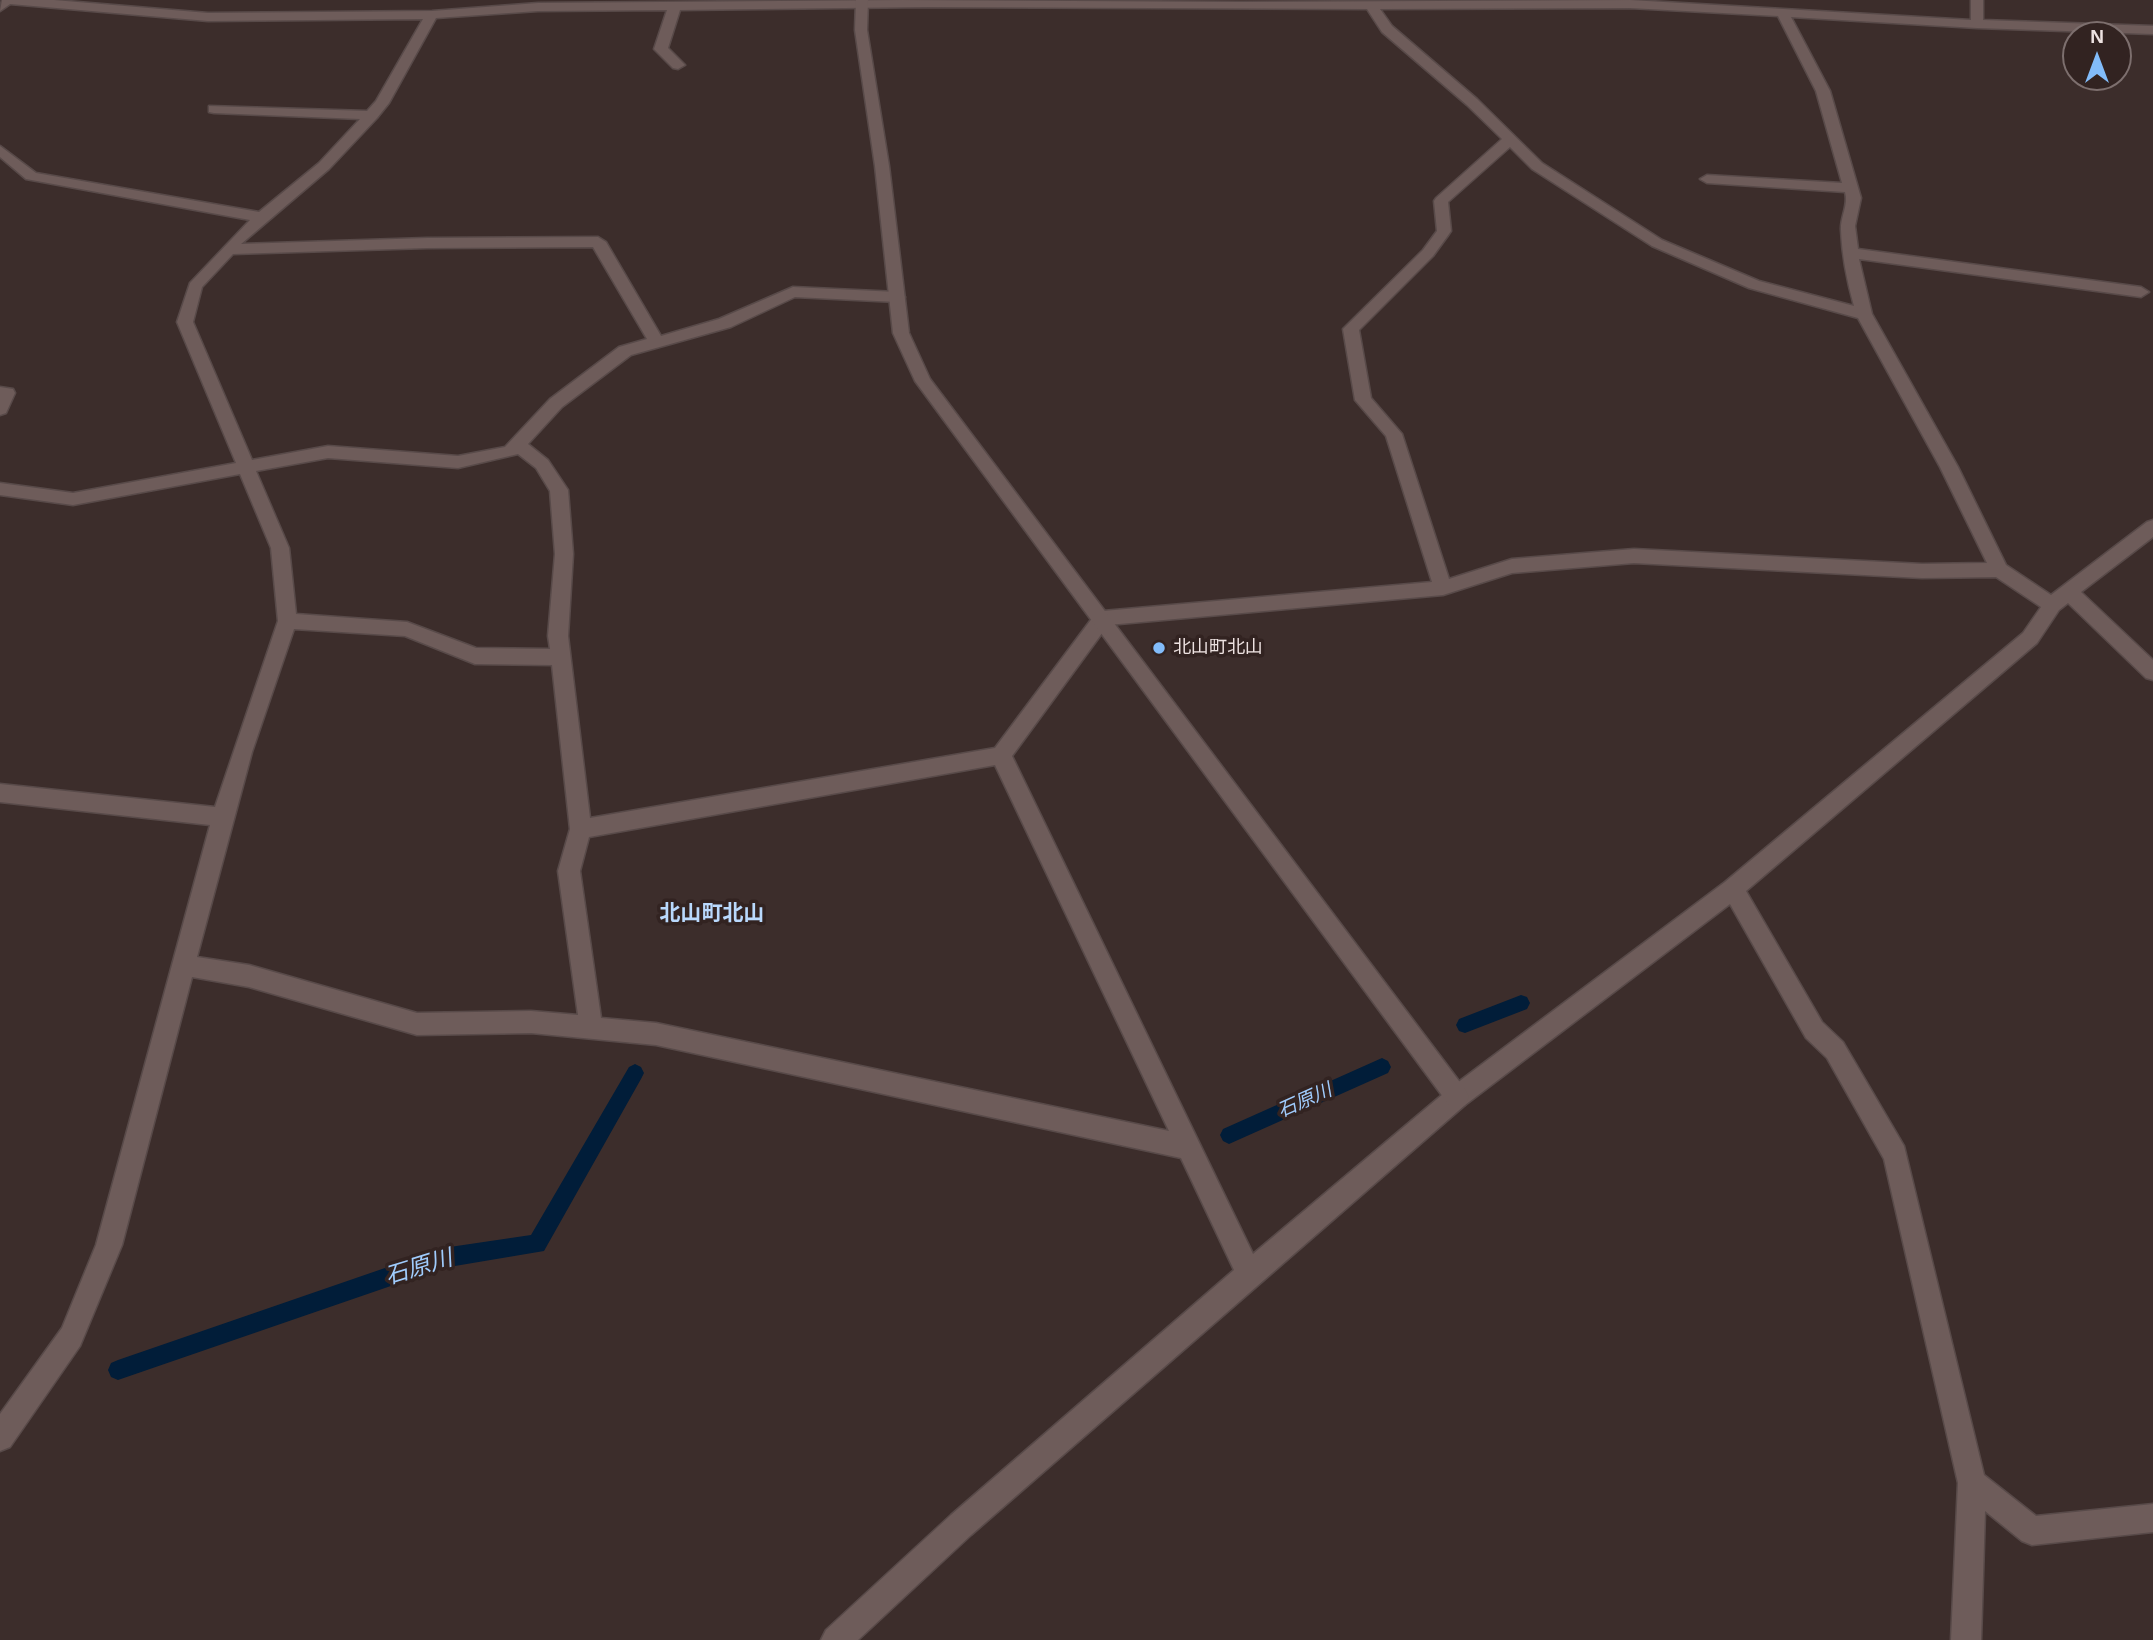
<!DOCTYPE html>
<meta charset="utf-8">
<style>
body{margin:0}
#map{position:relative;width:2153px;height:1640px;overflow:hidden;background:#3c2d2b;font-family:Arial,sans-serif}
canvas{display:block}
.north{position:absolute;left:2062px;top:21px;width:70px;height:70px;box-sizing:border-box;background:#322321;border:2px solid #7d6f6e;border-radius:50%;rotate:0deg;font-size:19px;font-weight:700;line-height:28px;text-align:center;color:#ede2e1}
.north::after{content:'';display:block;margin:auto;width:24px;height:32px;background:#82bcfa;clip-path:polygon(50% 0,100% 100%,50% 72%,0 100%)}
</style>
<div id="map">
<canvas width="2153" height="1640"></canvas>
<div class="north">N</div>
</div>
<script>
const g = document.querySelector('canvas').getContext('2d');
g.lineJoin = 'round';
function fillPath(path, color) { g.fillStyle = color; g.fill(path, 'evenodd'); }
function strokePath(path, color, width, dash) { g.strokeStyle = color; g.lineWidth = width; g.lineCap = dash ? 'butt' : 'round'; g.setLineDash(dash || []); g.stroke(path); }
function label(font, color, halo, rows, align = 'center') {
  g.font = font + ' Arial,"Noto Sans JP",sans-serif'; g.lineWidth = 7; g.setLineDash([]); g.textBaseline = 'middle'; g.strokeStyle = halo; g.fillStyle = color; for (const [text, x, y, turn = 0] of rows) {
    g.save(); g.translate(x, y); g.rotate((+turn || 0) * Math.PI / 180); g.textAlign = isNaN(turn) ? turn : align; if (halo) g.strokeText(text, 0, 0); g.fillText(text, 0, 0); g.restore();
  }
}
const stream = new Path2D(`
 M1521,995L1527,997L1530,1003L1527,1009L1465,1033L1459,1031L1456,1025L1459,1019Z
 M1382,1058L1388,1061L1391,1067L1388,1073L1229,1144L1223,1141L1220,1135L1223,1129Z
 M635,1064L641,1067L644,1073L641,1079L544,1251L443,1268L118,1380L111,1377L108,1370L111,1363L118,1360L443,1248L531,1235L629,1067Z`);
const minor = new Path2D(`
 M4,0H54L208,13L432,11L538,3L902,0L1241,2L1630,0L1971,20V0H1983V20L2153,26V34L1977,28L1791,17L1830,91L1861,198L1855,226L1858,249L2141,287L2149,292L2141,297L1859,259L1872,314L1958,467L2006,565L2051,595L2147,522L2153,520V537L2081,592L2153,660V680L2146,678L2068,603L2059,610L2037,643L1746,891L1822,1022L1843,1042L1904,1146L1984,1475L2036,1516L2153,1504V1532L2032,1545L2022,1541L1985,1511L1981,1640H1951L1958,1483L1884,1159L1827,1058L1806,1038L1730,904L1465,1105L971,1535L858,1640H821L826,1630L951,1515L1234,1270L1181,1158L656,1045L531,1033L417,1035L249,987L192,977L122,1245L80,1346L10,1447L0,1451V1414L62,1328L96,1245L210,825L0,802V784L215,807L278,621L271,548L240,474L73,505L0,495V483L73,493L236,463L177,322L190,283L250,220L26,179L0,157V146L36,173L259,212L319,163L360,119L214,113L209,112V106L367,111L376,101L423,19L208,21L10,4ZM926,7L1367,9L1382,32L1467,105L1502,139L1436,198L1434,201L1437,231L1423,250L1343,329L1355,400L1386,436L1432,582L1103,611L1096,613L995,748L590,818L568,636L573,554L568,490L548,460L528,444L562,407L631,355L731,327L795,297L897,302L905,297L897,292L793,287L719,319L661,336L606,242L598,237L427,238L241,244L329,169L377,118L389,103L436,18L538,11L667,10L654,49L673,68L678,69L685,65L668,48L680,10ZM1630,8L1778,16L1816,91L1842,183L1707,175L1700,179L1707,183L1845,192C1849,205 1840,217 1841,230C1842,256 1847,281 1854,306L1759,281L1662,240L1542,163L1477,99L1392,26L1380,9ZM1510,147L1532,169L1652,246L1749,288L1858,318L1940,467L1987,563L1922,564L1634,549L1512,559L1449,579L1402,434L1371,398L1359,330L1433,256L1449,234L1451,231L1448,202ZM593,247L647,339L619,347L550,399L505,447L458,456L328,446L252,460L193,322L202,287L233,254L427,248ZM518,454L536,468L550,491L555,554L548,636L550,649L476,648L407,622L296,614L289,548L256,471L328,458L458,468ZM1634,563L1922,578L1996,577L2041,607L2023,633L1725,882L1449,1089L1253,1254L1012,756L1108,625L1443,595L1512,573ZM294,629L405,636L475,664L552,665L570,829L558,871L578,1015L531,1011L417,1013L249,965L197,957L252,752ZM995,765L1169,1131L656,1023L601,1018L580,871L589,837Z
 M0,387L13,389L15,393L6,413L0,415Z`);
const tertiary = new Path2D(`
 M2,0H16L0,11Z
 M856,0H868L867,30L889,166L909,333L930,379L1465,1089L1469,1097L1465,1105L1457,1109L1449,1105L915,381L893,333L875,166L855,30Z`);
const markers = [
 [1159,648,7,"#82bcfa"]
];
const poiNames = [
 ["北山町北山",1173,648]
];
const waterNames = [
 ["石原川",1305,1101,-24]
];
const quarterNames = [
 ["北山町北山",712,914]
];
const nearWaternames = [
 ["石原川",419,1268,-17]
];
fillPath(stream, '#011d39');
strokePath(minor, '#584a49', 3);
strokePath(tertiary, '#584a49', 3);
fillPath(minor, '#6e5c5a');
fillPath(tertiary, '#6e5c5a');
for (const [x, y, r, color] of markers) { const dot = new Path2D(); dot.arc(x, y, r, 0, 2 * Math.PI); g.fillStyle = color; g.fill(dot); strokePath(dot, '#322321', 2.5); }
label('18px', '#ede2e1', '#322321', poiNames, 'left');
label('italic 19px', '#a0ccfd', '#322321', waterNames);
label('bold 21px', '#b9d9fd', '#322321', quarterNames);
label('italic 23px', '#a0ccfd', '#322321', nearWaternames);
</script>
